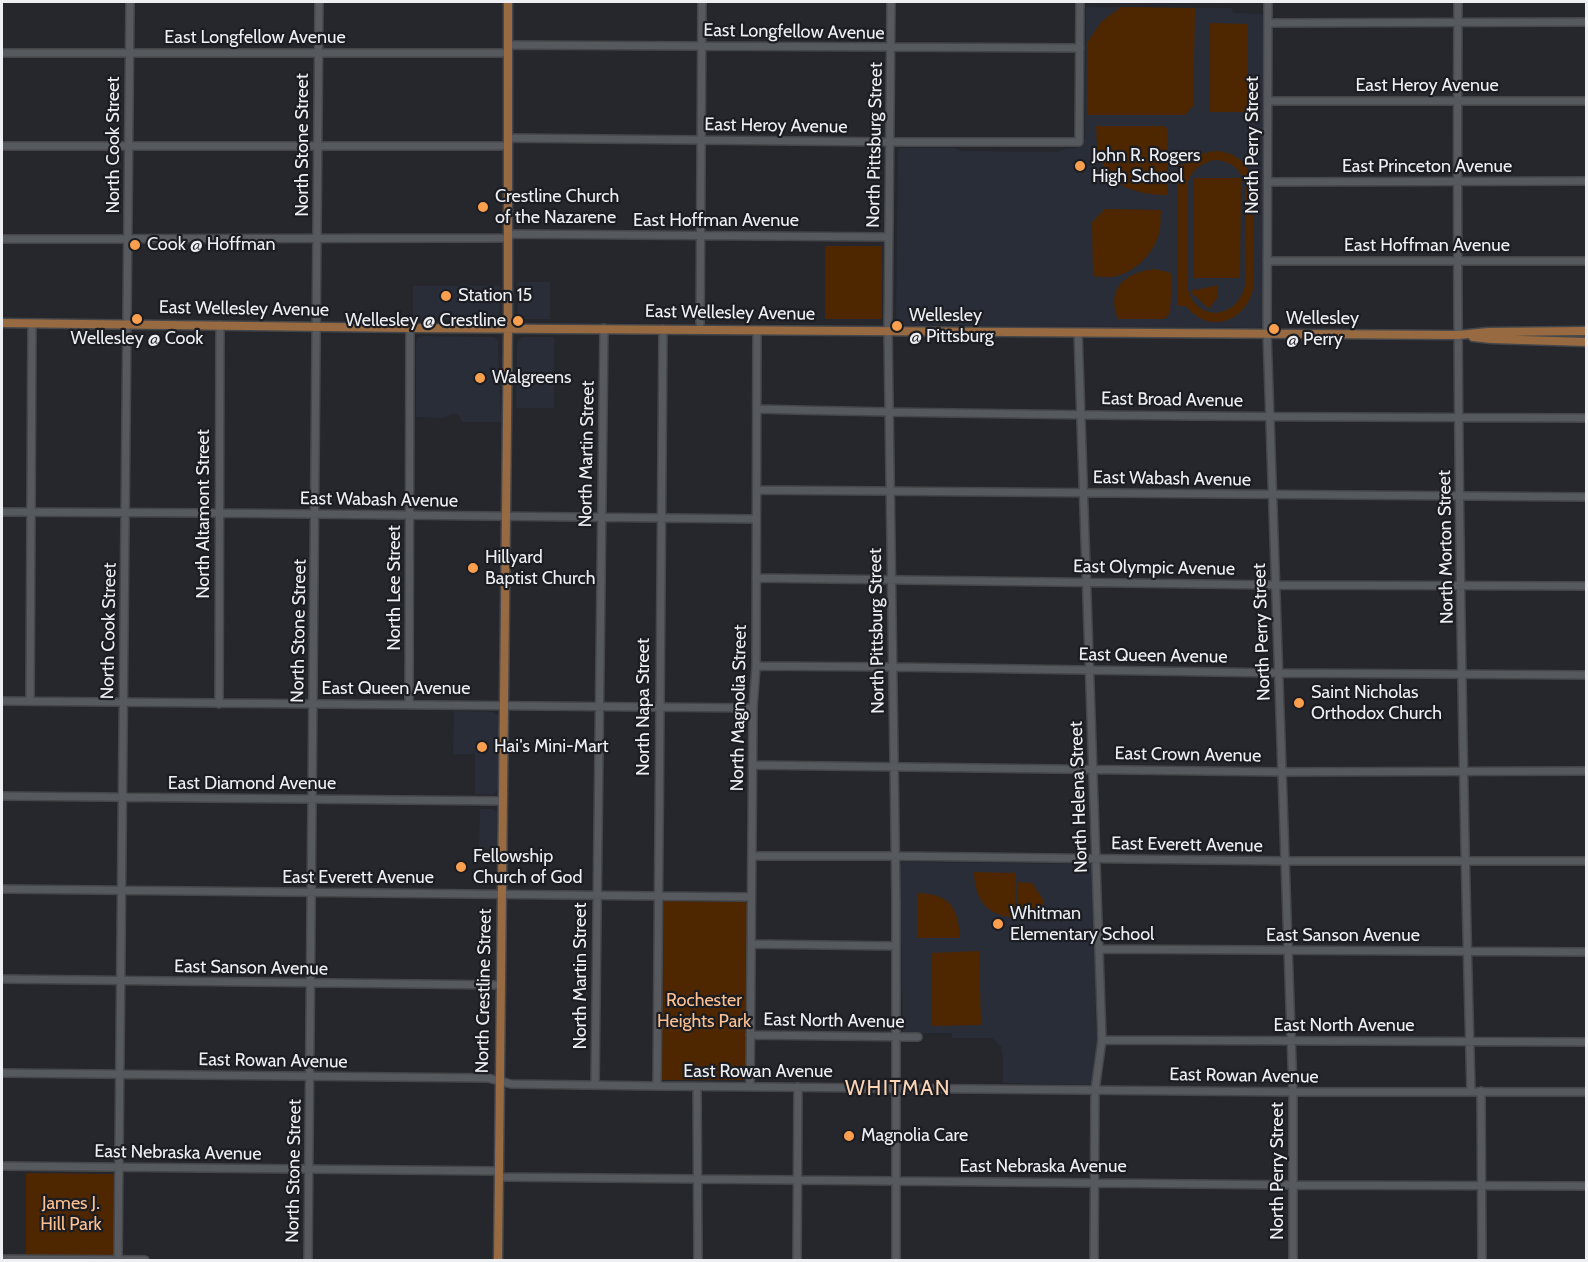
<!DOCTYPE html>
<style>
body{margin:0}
#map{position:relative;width:1588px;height:1262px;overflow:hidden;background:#25272c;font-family:Cabin,sans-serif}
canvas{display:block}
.frame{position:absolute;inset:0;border:3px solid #edeff2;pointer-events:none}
</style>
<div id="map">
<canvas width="1588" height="1262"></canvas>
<div class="frame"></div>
</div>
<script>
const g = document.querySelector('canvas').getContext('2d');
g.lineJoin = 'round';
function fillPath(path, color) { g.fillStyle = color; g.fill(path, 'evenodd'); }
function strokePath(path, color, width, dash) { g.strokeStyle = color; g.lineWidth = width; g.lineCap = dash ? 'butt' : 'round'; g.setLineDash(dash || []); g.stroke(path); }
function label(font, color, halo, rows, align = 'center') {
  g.font = font + ' Cabin,sans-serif'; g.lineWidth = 4.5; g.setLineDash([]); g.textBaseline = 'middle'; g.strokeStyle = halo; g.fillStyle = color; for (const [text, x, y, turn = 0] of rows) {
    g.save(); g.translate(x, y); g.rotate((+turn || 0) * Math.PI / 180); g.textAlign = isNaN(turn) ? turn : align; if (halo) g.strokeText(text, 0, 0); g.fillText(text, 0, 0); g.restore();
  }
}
const built = new Path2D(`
 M1086,7L1232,8L1233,13L1265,14L1263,325L1260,328L899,325L896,321L898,149L901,148H954L962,151L1058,152L1066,149L1076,148L1081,145L1085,138Z
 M517,282H550V319H522L518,317Z
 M413,286H500L499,315L494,319L413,320Z
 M423,336L494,337L498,340L501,422H462L459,416L454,413L443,418L416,417V343L418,338Z
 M522,337H554V408H516L517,344L519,339Z
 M454,711L493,712L498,715V789L494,794H475V754H453Z
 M480,809H492L496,811L497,813V849H479Z
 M903,862L1090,864L1092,865L1097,980L1095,984L1096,1029L1099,1032V1047L1094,1080L1092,1083L1089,1085L1003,1083V1057L1001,1047L992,1038H952V1033H906L903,1032L900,864Z`);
const green = new Path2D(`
 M1121,7L1195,8L1193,106L1185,115H1087V43L1101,22Z
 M1210,23L1248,24V112H1209Z
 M1096,126H1164L1168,130L1167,195C1135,195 1105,185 1098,150C1096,142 1097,133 1096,126Z
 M1215,151C1238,152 1251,166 1254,188V284C1249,320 1210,337 1186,306H1178V165C1187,165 1189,161 1196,157C1202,153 1209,152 1215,151ZM1215,160C1233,161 1242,171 1246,188L1245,284C1239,321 1193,323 1187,285V188C1189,171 1200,163 1215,160Z
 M1194,178H1241L1240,278H1194Z
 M1105,209L1161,210C1160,216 1161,223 1160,229C1156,251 1138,270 1117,276C1109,278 1101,277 1093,276L1092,222Z
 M825,246H882V319H825Z
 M1154,269L1168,272L1172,275L1170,313L1164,319H1118C1106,289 1124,273 1154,269Z
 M1218,285L1217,298L1209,309L1194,295L1191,294L1193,289L1196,290Z
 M974,872L1015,873V918C986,915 975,900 974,872Z
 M1018,882L1032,883L1044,901V913H1018Z
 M917,893C950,894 958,907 960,938H917Z
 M662,901L745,902L748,905L746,1076L744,1080H662L660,1078L662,925L660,912Z
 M979,951L981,1025L932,1026L931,953Z
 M26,1173L112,1174L115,1175L114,1255H26Z`);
const minor = new Path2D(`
 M891,2L888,331L896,901V1260
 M1268,2L1267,333L1293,1092V1260
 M1458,2C1456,365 1461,728 1471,1091
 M1268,23L1586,22
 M508,45L1080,48
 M2,53H508
 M1268,101H1586
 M508,138L890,142H1079L1080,2
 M2,146H507
 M1268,182L1586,181
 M508,234L888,237
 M2,239L508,238
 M1267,261H1586
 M700,329L702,2
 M1078,332L1102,1040L1095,1090L1094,1260
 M758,409C1034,416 1310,417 1586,418
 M757,490L1586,497
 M2,512L219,513L756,519
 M756,578L1276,585L1586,586
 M756,666L892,667L1279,673L1586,675
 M2,701L753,708
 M30,701L32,323
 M219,704L220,325
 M409,704L410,328
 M753,765L1282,772L1586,771
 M2,796L503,801
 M752,856H895L1285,861H1586
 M2,889L751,897
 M751,944L896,946
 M1099,949L1586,952
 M2,979L501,985
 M750,1035L918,1037
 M1102,1040L1586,1042
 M2,1073L488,1078L511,1084L657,1086L1293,1092H1586
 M595,1085L604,328
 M657,1086L663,329
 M697,1087L698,1260
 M750,1087L753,708L756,666L757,330
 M1481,1091L1482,1260
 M2,1166L499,1171
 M499,1177L1293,1185L1586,1186
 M2,1259L145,1260
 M118,1260L130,2
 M308,1260L319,2
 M797,1260L798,1087`);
const major = new Path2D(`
 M2,323L410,328L1458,335L1488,332L1586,331
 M1473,337L1491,339L1586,342
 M498,1260L508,328V2`);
const markers = [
 [1080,166,6,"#fa9f4e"],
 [483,207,6,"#fa9f4e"],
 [135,245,6,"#fa9f4e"],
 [446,296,6,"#fa9f4e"],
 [137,319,6,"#fa9f4e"],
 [518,321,6,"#fa9f4e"],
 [897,326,6,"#fa9f4e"],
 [1274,329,6,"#fa9f4e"],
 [480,378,6,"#fa9f4e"],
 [473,568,6,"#fa9f4e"],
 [1299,703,6,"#fa9f4e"],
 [482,747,6,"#fa9f4e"],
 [461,867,6,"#fa9f4e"],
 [998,924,6,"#fa9f4e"],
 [849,1136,6,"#fa9f4e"]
];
const streetNames = [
 ["East Longfellow Avenue",794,32,1],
 ["East Longfellow Avenue",255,38],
 ["East Heroy Avenue",1427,86],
 ["East Heroy Avenue",776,126,1],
 ["North Cook Street",114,145,-90],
 ["North Stone Street",303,145,-90],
 ["North Pittsburg Street",875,145,-89],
 ["North Perry Street",1253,145,-90],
 ["East Princeton Avenue",1427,167],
 ["East Hoffman Avenue",716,221],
 ["East Hoffman Avenue",1427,246],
 ["East Wellesley Avenue",244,309,1],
 ["East Wellesley Avenue",730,313,1],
 ["East Broad Avenue",1172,400,1],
 ["North Martin Street",587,454,-89],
 ["East Wabash Avenue",1172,479,1],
 ["East Wabash Avenue",379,500,1],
 ["North Altamont Street",204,514,-90],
 ["North Morton Street",1446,547,-91],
 ["East Olympic Avenue",1154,568,1],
 ["North Lee Street",395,588,-90],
 ["North Cook Street",109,631,-89],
 ["North Stone Street",299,631,-89],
 ["North Pittsburg Street",877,631,-91],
 ["North Perry Street",1262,632,-92],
 ["East Queen Avenue",1153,656,1],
 ["East Queen Avenue",396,689],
 ["North Napa Street",644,707,-90],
 ["North Magnolia Street",739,708,-89],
 ["East Crown Avenue",1188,755,1],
 ["East Diamond Avenue",252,784],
 ["North Helena Street",1079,797,-92],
 ["East Everett Avenue",1187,845,1],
 ["East Everett Avenue",358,878],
 ["East Sanson Avenue",1343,936],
 ["East Sanson Avenue",251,968,1],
 ["North Martin Street",581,976,-90],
 ["North Crestline Street",484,991,-89],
 ["East North Avenue",834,1021,1],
 ["East North Avenue",1344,1026],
 ["East Rowan Avenue",273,1061,1],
 ["East Rowan Avenue",758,1072],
 ["East Rowan Avenue",1244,1076,1],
 ["East Nebraska Avenue",178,1153,1],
 ["East Nebraska Avenue",1043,1167],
 ["North Stone Street",294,1171,-89],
 ["North Perry Street",1278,1171,-90]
];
const poiNames = [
 ["John R. Rogers",1092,156],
 ["High School",1092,177],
 ["Crestline Church",495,197],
 ["of the Nazarene",495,218],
 ["Cook @ Hoffman",147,245],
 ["Station 15",458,296],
 ["Wellesley",909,316],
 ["@ Pittsburg",909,337],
 ["Wellesley",1286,319],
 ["@ Perry",1286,340],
 ["Wellesley @ Crestline",506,321,"right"],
 ["Wellesley @ Cook",137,339,"center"],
 ["Walgreens",492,378],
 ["Hillyard",485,558],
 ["Baptist Church",485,579],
 ["Saint Nicholas",1311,693],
 ["Orthodox Church",1311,714],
 ["Hai's Mini-Mart",494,747],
 ["Fellowship",473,857],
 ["Church of God",473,878],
 ["Whitman",1010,914],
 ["Elementary School",1010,935],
 ["Magnolia Care",861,1136]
];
const parkNames = [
 ["Rochester",704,1001],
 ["Heights Park",704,1022],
 ["James J.",71,1204],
 ["Hill Park",71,1225]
];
const quarterNames = [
 ["WHITMAN",898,1089]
];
fillPath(built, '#292d38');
fillPath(green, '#4e2600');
strokePath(minor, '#444649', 10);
strokePath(major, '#444649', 11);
strokePath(minor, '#56595e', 7);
strokePath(major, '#976a41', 8);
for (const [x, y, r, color] of markers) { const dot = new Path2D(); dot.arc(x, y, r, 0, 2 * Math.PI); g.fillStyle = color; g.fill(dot); strokePath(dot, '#1b1d22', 2); }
label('18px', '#edeff2', '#1b1d22', streetNames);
label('18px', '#edeff2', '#1b1d22', poiNames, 'left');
label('18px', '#fdc191', '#1b1d22', parkNames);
g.letterSpacing = '1.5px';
label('21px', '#fcd5b6', '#1b1d22', quarterNames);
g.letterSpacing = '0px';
</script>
